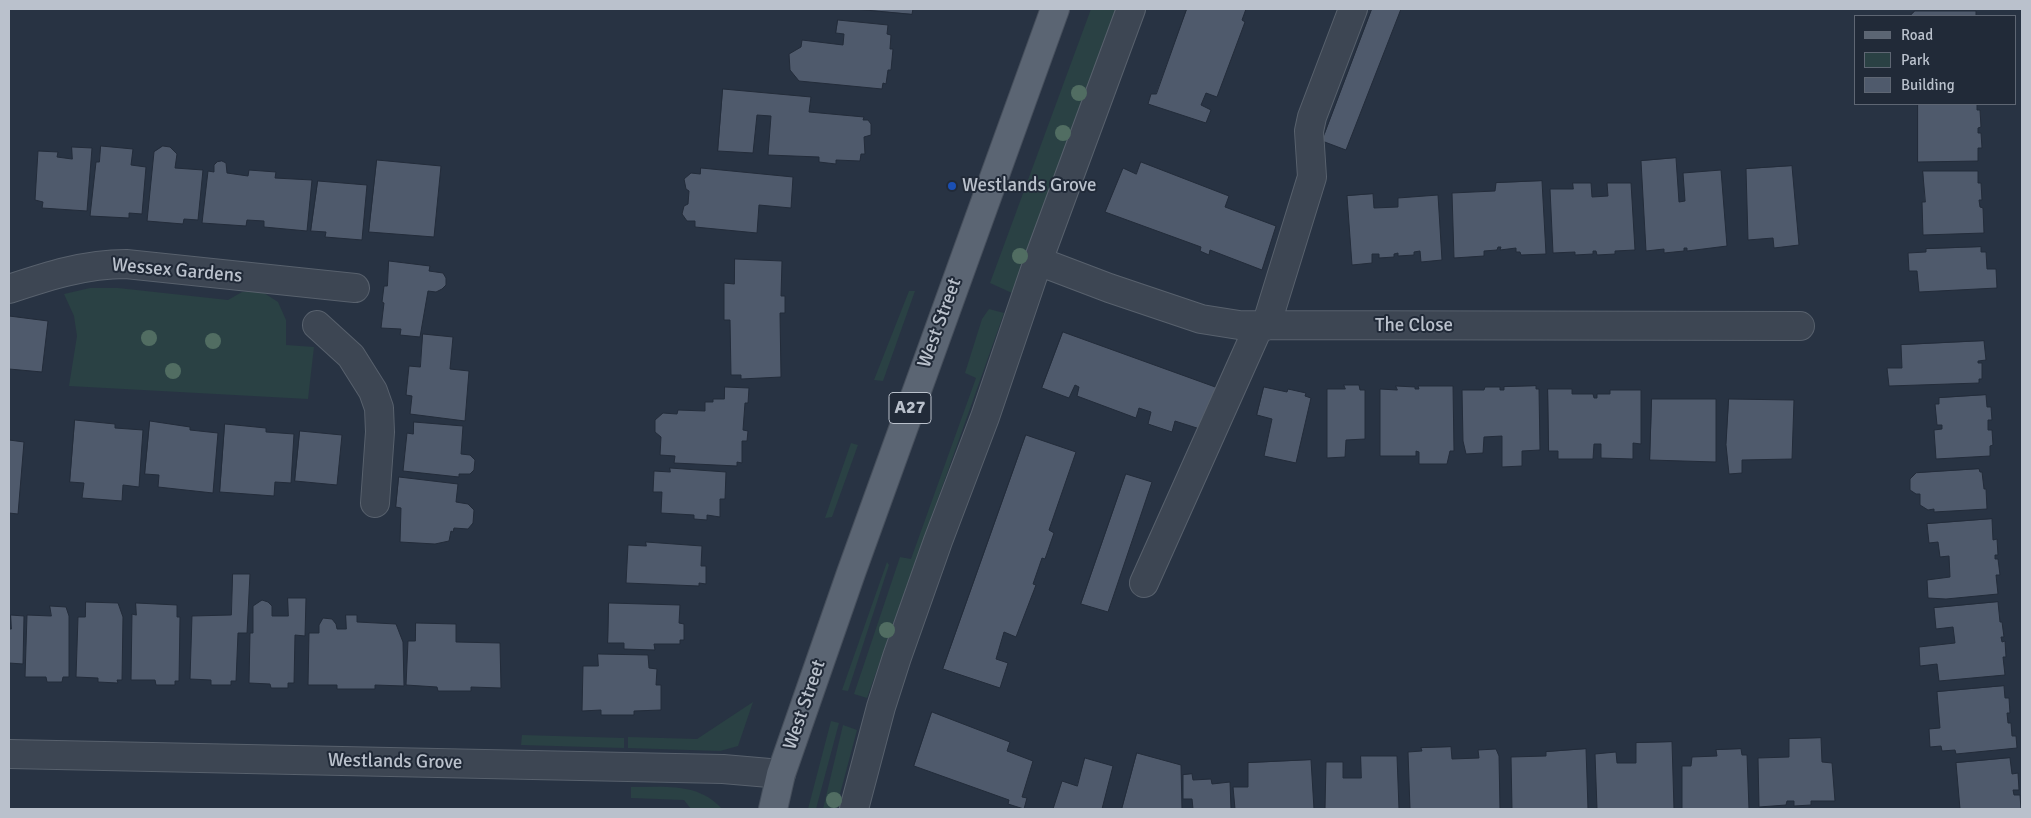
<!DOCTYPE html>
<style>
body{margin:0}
#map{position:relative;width:2031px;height:818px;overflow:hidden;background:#283343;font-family:Signika,sans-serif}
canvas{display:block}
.frame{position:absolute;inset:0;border:10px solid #bac1cc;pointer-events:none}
.legend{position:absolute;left:1854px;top:15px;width:162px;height:90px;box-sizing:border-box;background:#212a38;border:1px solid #5e6673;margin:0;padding:6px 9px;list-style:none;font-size:15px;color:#bac1cc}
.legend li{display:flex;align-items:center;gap:10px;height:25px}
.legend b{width:25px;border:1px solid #5e6673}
</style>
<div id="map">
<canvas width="2031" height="818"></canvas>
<div class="frame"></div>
<ul class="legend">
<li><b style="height:6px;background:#5b6573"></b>Road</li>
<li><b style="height:14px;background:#2a4144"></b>Park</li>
<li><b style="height:14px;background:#4f5a6c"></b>Building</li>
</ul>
</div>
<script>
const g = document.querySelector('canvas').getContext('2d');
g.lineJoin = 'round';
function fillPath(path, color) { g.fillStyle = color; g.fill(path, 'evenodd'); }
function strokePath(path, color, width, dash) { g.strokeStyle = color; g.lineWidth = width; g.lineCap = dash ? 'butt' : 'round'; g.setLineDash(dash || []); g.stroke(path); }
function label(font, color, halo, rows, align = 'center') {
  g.font = font + ' Signika,sans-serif'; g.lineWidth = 4; g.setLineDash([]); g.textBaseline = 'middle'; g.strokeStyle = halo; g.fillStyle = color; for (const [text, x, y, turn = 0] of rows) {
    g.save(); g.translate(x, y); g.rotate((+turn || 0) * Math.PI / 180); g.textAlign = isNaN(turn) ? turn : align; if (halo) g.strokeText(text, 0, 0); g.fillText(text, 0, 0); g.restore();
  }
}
const green = new Path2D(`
 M1091,9H1117L1012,293L990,283Z
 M90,288H118L228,300L242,292L261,291L278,302L286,320V345L314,347L308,399L69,386L77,336L74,316L64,294Z
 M909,291H915L883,381L874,380Z
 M989,309L1004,313L867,698L854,694L900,557L911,559L976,378L965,373L982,319Z
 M851,443L858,445L832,517L825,518Z
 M887,562L889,565L848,691L842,690Z
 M753,702L738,746L720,751L628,748V737L697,739Z
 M831,721L839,723L816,809H808Z
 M843,725L857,730L836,809H823Z
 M522,735L624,738V748L521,745Z
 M631,787C664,787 699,782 722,809H691L684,800L631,798Z`);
const building = new Path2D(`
 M855,9H913L912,14Z
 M1187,9H1246L1242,20L1245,22L1217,97L1206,93L1201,105L1211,110L1206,123L1148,104L1151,94H1156Z
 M1372,9H1401L1346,150L1322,141Z
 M1915,11H1976V16H1910Z
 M838,20L888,25L887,34L891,35L890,49H893L891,70H888L886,84L883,83L882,89L799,81L790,70L789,54L801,47L802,40L843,45L844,34L836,33Z
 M723,89L811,97L809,112L864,117L863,120H868L871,124V135L864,137L865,154H861L860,161L836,160V164L819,162V157L768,155L771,116L757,115L753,153L718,151Z
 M1918,104H1977V110H1980L1981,127L1978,128V133H1981L1982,148H1978V161L1918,162Z
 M101,146L133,149L131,165L146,167L142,214L129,213V218L90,216L96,162H99Z
 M163,146L170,147L177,154L175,168L203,170L198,220L184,219L183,224L147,221L154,152Z
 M72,147L92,148L87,211L42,208L43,202L35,200L38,151L58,152L57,157L72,159Z
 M1676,158L1679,202L1685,201L1683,173L1721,170L1727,246L1687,251V248H1684V251L1664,253V249L1646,251L1641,161Z
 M377,160L441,166L434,237L369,232Z
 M222,161L226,163L227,173L248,176L249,170L276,172L275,178L312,180L307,231L264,227V221L247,220L246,226L202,223L208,171L214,172V165L217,162Z
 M1141,162L1229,196L1225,207L1276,226L1262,270L1210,250L1209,255L1200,251L1201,247L1105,212L1123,168L1136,174Z
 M1792,166L1799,245L1774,248L1773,238L1748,240L1746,169Z
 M701,168L793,177L791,208L759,205L757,233L695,227V221H687L682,214L684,206L688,204L689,191L686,189L684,179L691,173L700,174Z
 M1923,171H1978V183H1981L1982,200H1979L1980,207L1983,208L1984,233L1923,235L1922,202H1925Z
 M318,181L367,185L362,240L325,237L326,232L311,231Z
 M1542,181L1546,254L1521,255L1520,252H1516V248L1500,250L1501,247H1498L1497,250L1484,251V256L1454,258L1452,193L1495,191L1496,183Z
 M1573,183H1591L1592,197L1608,196L1607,183H1631L1635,250L1615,251V254L1597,255L1596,251H1593V254L1575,255V252L1553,253L1550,189H1573Z
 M1373,194L1374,208L1398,207V198L1438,195L1442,260L1421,262L1420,251L1414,252V255L1398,256V253L1394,254V257L1379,258V254H1372V263L1352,265L1347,196Z
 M1981,247V252H1986L1987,269H1996L1997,288L1919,292L1917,271H1909L1908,253L1926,252V249Z
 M735,259L782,261L781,296H785V313H780L781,377L741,379V375H731L730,320H724V283L734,284Z
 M389,261L430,266L429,271L443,273L446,278V285L442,289L436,292L428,291L420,337L400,335L401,329L381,328L384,303L382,302L384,286H387Z
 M9,316L48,321L42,372L9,369Z
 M1063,332L1218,388L1203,430L1175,421L1172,432L1148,424L1151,412L1139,408L1136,418L1077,396L1079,387L1075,385L1069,398L1042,388Z
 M423,334L453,337L450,369L469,371L465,421L410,414L412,396L406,395L409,366L420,367Z
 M1984,341L1986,360L1978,361V363H1982V379H1979V383L1889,386L1887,368H1902L1901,345Z
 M1344,385H1359L1360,390H1365V439L1346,440L1345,457L1327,458V389H1345Z
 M1396,386L1415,387V389H1419L1418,386H1453L1454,451H1450L1447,464H1419V452L1416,451V456H1380V389L1397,390Z
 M1536,386V389H1539L1540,450L1522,451V466L1502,467V436L1484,437L1483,453L1466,454L1463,441L1462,390H1484L1485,387H1500V390H1504V387Z
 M725,387L749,388L748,403H745L743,430L748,431L747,441H742V463L737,462V466L674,463L675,456L660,455L661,437L655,432V420L663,413L677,414L678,410L705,411V402H713V399H724Z
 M1264,387L1287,392L1288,389L1306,393L1305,396L1311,398L1296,463L1264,456L1272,419L1257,415Z
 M1548,389H1572V394H1593L1594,398H1597V394H1610V390H1641V444L1633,443V459L1601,458V444H1594L1593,459H1558V451H1549Z
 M1986,395L1987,407H1991L1992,420H1988V430H1992L1993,445L1990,446V456L1936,459L1934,430L1942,429V425H1937L1935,404H1939V398Z
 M1652,399H1716V462L1650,460Z
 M1729,399L1794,400L1792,459L1742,460V473L1729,474L1726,445Z
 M75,420L115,424V428L143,430L139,487L123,485L122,501L82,498L84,483L70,482Z
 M150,421L190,427V430L218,433L213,493L158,487L159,475L145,474Z
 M414,422L463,426L461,454L470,455L475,460L474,470L470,474H459V477L403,471L407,433L413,434Z
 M225,424L266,428V432L294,434L291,483L275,482L274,496L220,492Z
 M300,431L342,435L337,485L295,481Z
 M1026,435L1076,452L1049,530L1054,533L1045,559L1042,558L1033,584L1036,585L1016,637L1004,632L996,659L1008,663L1000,688L943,669Z
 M9,440L24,442L18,514L9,513Z
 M670,468L726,472L725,499H720V517L707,515V520L694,519V515L661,513L662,492H653L654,471L670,472Z
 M1979,469L1980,472H1982L1984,489H1986L1987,509L1934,512V509L1928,510L1920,505V494H1916L1910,490V479L1916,473Z
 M1126,474L1152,482L1108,612L1081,604Z
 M399,477L458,484L456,502L468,504L474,510L473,523L468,529L454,528L453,532L451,531L449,541L435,544L400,542L401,508L396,507Z
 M1992,519L1993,540L1997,539L1998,555H1995V559H1998L2000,575H1996L1998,594L1946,599L1928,598L1927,580L1950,577L1949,556L1940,557L1938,542L1929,543L1927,524Z
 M646,542L702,546L701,566H706V584L699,583V586L626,583L628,545L646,546Z
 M233,574H250L247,633H238L236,681H231V685H211V680L190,679L192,616L231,615Z
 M288,598H306L305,636L295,635L294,683H288V688H271L270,684L249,683L250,633H253V606L262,600L268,602L272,606V616H288Z
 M86,602L118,603L123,617L122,680H117L118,683L98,682V678L76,677L78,617H85Z
 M1998,602L2000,622H2002L2004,637H2001L2002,642L2005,641L2006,657H2003L2005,675L1939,681L1937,664L1920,666L1919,647L1955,643L1953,627L1936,629L1934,608Z
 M136,603L177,605V617H180L179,681H175V685H156L155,680H131L132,614L136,615Z
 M609,603L680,605L679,623L684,624V640H680V644H654L655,650L624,649V643H608Z
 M50,606L66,607L69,616V677H63L62,682H47L46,677H25L27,615L51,616Z
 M11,615L24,616L23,664L9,663V629H11Z
 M346,615H357V622L396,624L403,642L404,686L375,685V689H337V685H308L309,633H319V625L323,618L332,619L336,624L337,629H346Z
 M416,623L456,624V642L500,643L501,688L471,687V691H438L437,687L406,685L408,641H415Z
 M598,654L648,655L649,668L657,669L656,685H661V710L634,711V715H601V710L582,711L583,666H598Z
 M2004,686L2005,698H2009L2010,713H2007L2008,723H2011L2012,736H2016L2017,748L1956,754L1955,750L1942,751L1941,746L1930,747L1929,729L1940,728L1937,692Z
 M932,712L1010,742L1007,751L1033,761L1022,797L1027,798L1024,809L1008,804L1009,800L914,766Z
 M1821,738L1822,762L1832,763L1835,801H1811V805L1794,806V801H1787L1786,805L1759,807L1758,758L1789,757V739Z
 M1672,742L1674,809H1597L1595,754L1616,752L1617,763H1636V743Z
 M1451,747L1452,759L1479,758L1478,750L1496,749L1499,756L1500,809H1410L1408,752L1422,751L1421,748Z
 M1586,749L1588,809H1512L1511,757L1546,756V752Z
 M1741,749L1742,755H1747L1749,809H1682V766H1691L1692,757L1717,756L1716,750Z
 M1137,753L1181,765L1182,809H1122Z
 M1361,756H1397L1399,809H1325L1326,762H1343V778H1361Z
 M1085,758L1113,766L1102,809H1053L1062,781L1077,786Z
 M2010,758L2012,774L2018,773L2019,790H2013L2014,795H2020L2021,809H1960L1956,763Z
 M1311,760L1314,809H1235L1233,787H1248V763Z
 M1192,774L1193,780L1211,779L1212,784L1230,782L1231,809H1193L1192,799H1183V775Z`);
const minor = new Path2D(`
 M1038,261L1109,288L1201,319L1239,325L1800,326
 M9,289C48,276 85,264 126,264L355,288
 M317,325L351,356L373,391L379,408L380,432L375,503
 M1266,326L1312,177L1309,131L1312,117L1353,9
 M1144,583L1259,326
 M9,754L723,769L781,774
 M854,809L881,707L897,657L938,541L985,417L1038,261L1131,9`);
const major = new Path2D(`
 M773,809L781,774L851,573L1055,9`);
const trees = [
 [1079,93],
 [1063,133],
 [1020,256],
 [149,338],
 [213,341],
 [173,371],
 [887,630],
 [834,800]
];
const markers = [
 [952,186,5,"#1a4fb4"]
];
const shields = [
 [910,408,42]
];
const shieldNames = [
 ["A27",910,408]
];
const poiNames = [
 ["Westlands Grove",962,186]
];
const streetNames = [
 ["Wessex Gardens",177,271,5],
 ["West Street",940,323,-70],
 ["The Close",1414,326],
 ["West Street",805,705,-71],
 ["Westlands Grove",395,762,1]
];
fillPath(green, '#2a4144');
fillPath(building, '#4f5a6c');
strokePath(building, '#232c3a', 1);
strokePath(minor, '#58616d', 30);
strokePath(major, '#464f5c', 30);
strokePath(minor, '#3d4653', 28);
strokePath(major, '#5b6573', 28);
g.fillStyle = '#516d62';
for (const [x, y] of trees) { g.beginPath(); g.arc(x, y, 8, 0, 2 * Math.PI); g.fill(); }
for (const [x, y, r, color] of markers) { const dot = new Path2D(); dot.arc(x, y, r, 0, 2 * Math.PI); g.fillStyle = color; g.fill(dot); strokePath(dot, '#212a38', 2); }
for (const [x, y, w] of shields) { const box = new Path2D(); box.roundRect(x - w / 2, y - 15.5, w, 31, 4); g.fillStyle = '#212a38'; g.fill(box); strokePath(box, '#bac1cc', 1); }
label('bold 18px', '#bac1cc', null, shieldNames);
label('19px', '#bac1cc', '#212a38', poiNames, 'left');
label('19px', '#bac1cc', '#212a38', streetNames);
</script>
